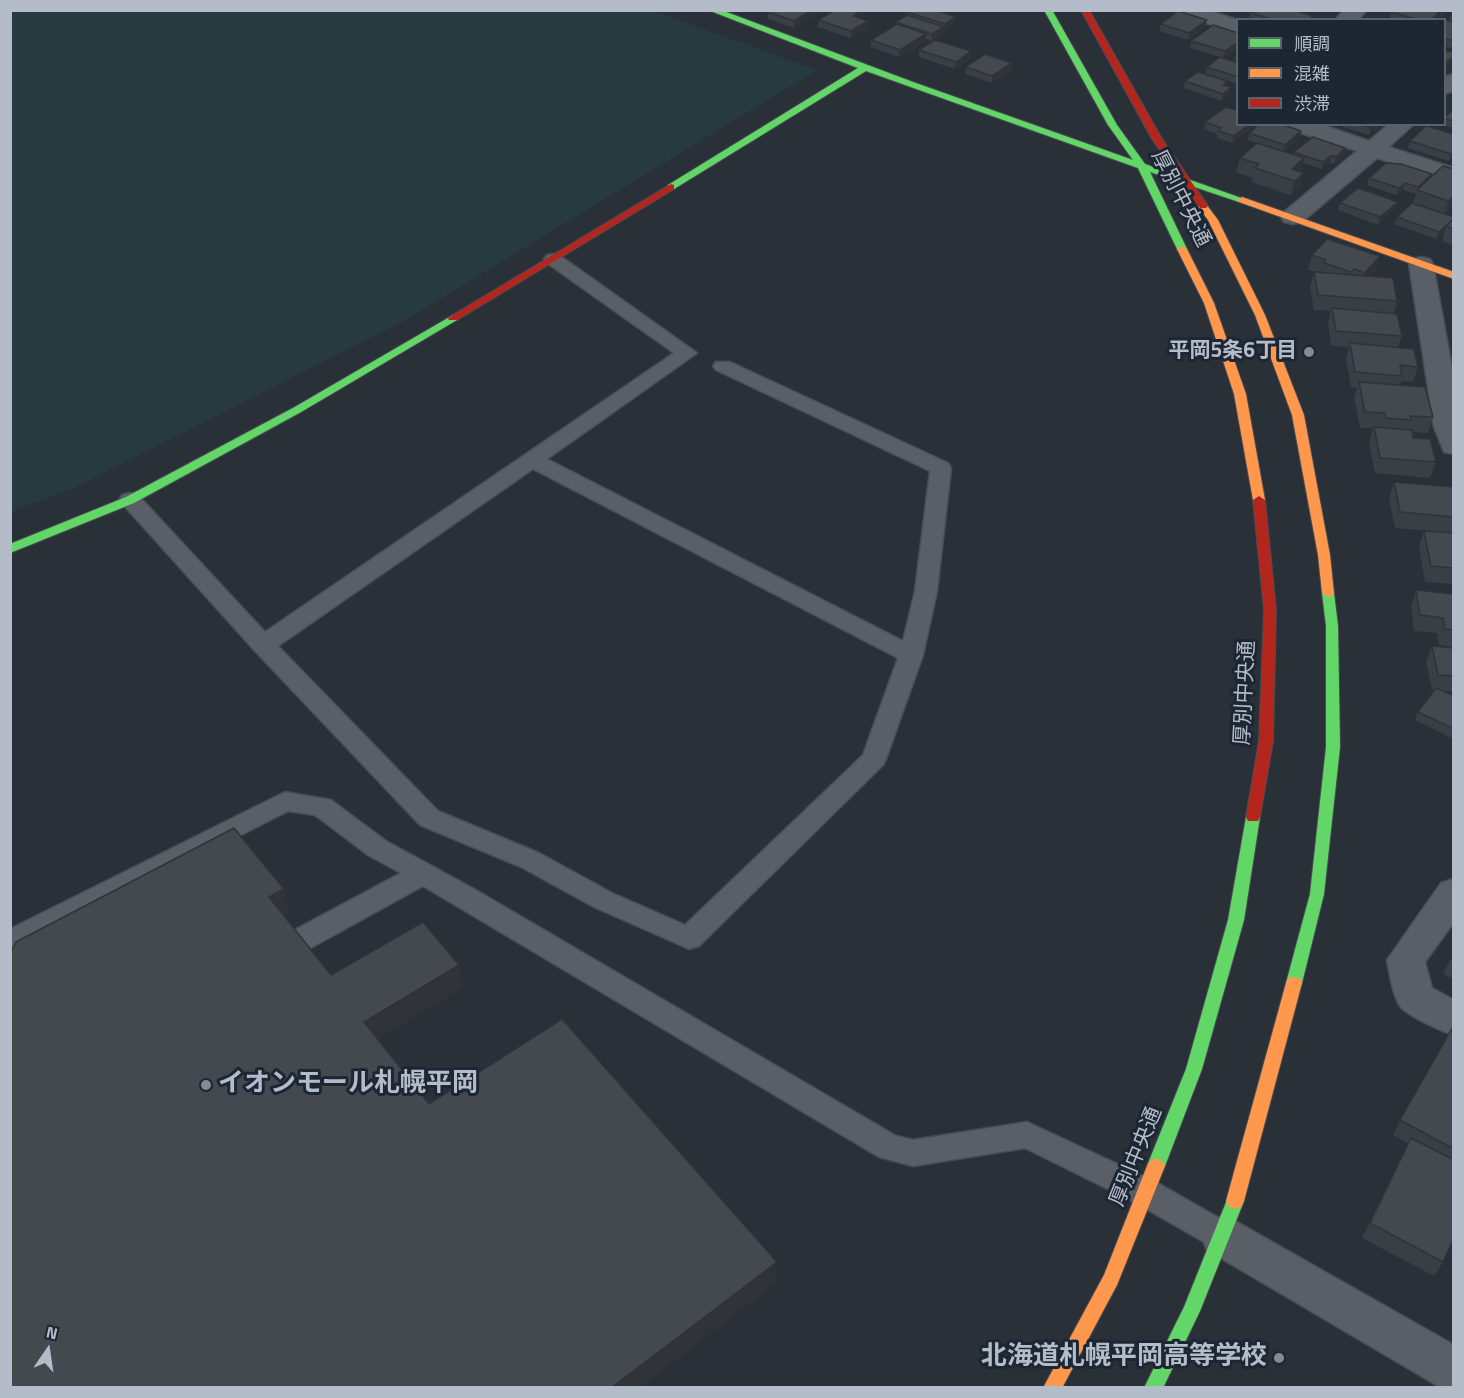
<!DOCTYPE html>
<meta charset="utf-8">
<style>
body{margin:0}
#map{position:relative;width:1464px;height:1398px;overflow:hidden;background:#2a3038;font-family:"Titillium Web","Noto Sans JP",sans-serif}
canvas{display:block}
.frame{position:absolute;inset:0;border:12px solid #b4bcc9;pointer-events:none}
.legend{position:absolute;left:1236px;top:18px;width:210px;height:108px;box-sizing:border-box;background:#1d2633;border:2px solid #59626f;margin:0;padding:8px 10px;list-style:none;font-size:18px;color:#b4bcc9}
.legend li{display:flex;align-items:center;gap:12px;height:30px}
.legend b{width:30px;border:2px solid #59626f}
.north{position:absolute;left:18px;top:1320px;width:60px;height:60px;-webkit-text-stroke:4px #1d2633;paint-order:stroke;rotate:13deg;font-size:16px;font-weight:700;line-height:24px;text-align:center;color:#b4bcc9}
.north::after{content:'';display:block;margin:auto;width:21px;height:27px;background:#b4bcc9;clip-path:polygon(50% 0,100% 100%,50% 72%,0 100%)}
</style>
<div id="map">
<canvas width="1464" height="1398"></canvas>
<div class="frame"></div>
<ul class="legend">
<li><b style="height:8px;background:#63d668"></b>順調</li>
<li><b style="height:8px;background:#ff974d"></b>混雑</li>
<li><b style="height:8px;background:#b3261e"></b>渋滞</li>
</ul>
<div class="north">N</div>
</div>
<script>
const g = document.querySelector('canvas').getContext('2d');
g.lineJoin = 'round';
function fillPath(path, color) { g.fillStyle = color; g.fill(path, 'evenodd'); }
function strokePath(path, color, width, dash) { g.strokeStyle = color; g.lineWidth = width; g.lineCap = dash ? 'butt' : 'round'; g.setLineDash(dash || []); g.stroke(path); }
function label(font, color, halo, rows, align = 'center') {
  g.font = font + ' "Titillium Web","Noto Sans JP",sans-serif'; g.lineWidth = 6; g.setLineDash([]); g.textBaseline = 'middle'; g.strokeStyle = halo; g.fillStyle = color; for (const [text, x, y, turn = 0] of rows) {
    g.save(); g.translate(x, y); g.rotate((+turn || 0) * Math.PI / 180); g.textAlign = isNaN(turn) ? turn : align; if (halo) g.strokeText(text, 0, 0); g.fillText(text, 0, 0); g.restore();
  }
}
const green = new Path2D(`
 M11,10L654,11L817,70L404,321L74,488L11,512Z`);
const lane = new Path2D(`
 M553,254L559,255L697,353L547,459L903,641L915,591L930,471L716,370L713,366L716,362H730L948,463L951,468L937,591L923,655L886,759L883,765L699,946L689,949L594,907L521,867L420,825L255,651L119,500L122,495L130,493L138,495L265,632L674,353L547,263L544,259L547,255ZM533,469L898,658L863,755L685,925L612,893L539,853L438,811L278,646Z
 M285,792L331,800L386,841L474,889L896,1136L913,1140L1027,1122L1156,1182L1233,1226L1238,1236L1233,1246L1222,1250L1211,1246L1134,1202L1025,1148L913,1166L879,1157L423,886L305,951L295,954L285,951L281,943L285,935L401,873L368,855L315,815L288,811L10,953V929Z`);
const street = new Path2D(`
 M1175,10H1207L1238,20V33L1178,14Z
 M1344,10H1367L1358,20H1335Z
 M1454,74V91L1444,94V77Z
 M1285,124H1320L1369,141L1389,124H1414L1389,147L1454,168V183L1377,158L1302,222L1293,224L1284,222L1281,217L1284,212L1357,151L1288,129Z
 M1421,257L1430,259L1433,264L1454,379V454L1444,452L1434,427L1409,264L1412,259Z
 M1454,879V922L1425,962L1432,988L1454,1000V1035C1441,1031 1407,1016 1400,1006C1392,993 1390,975 1387,960L1441,883Z
 M1222,1216L1237,1222L1454,1345V1388L1438,1386L1207,1250L1201,1236L1207,1222Z`);
const fast = new Path2D(`
 M708,10H721L913,82L1133,160L1108,125L1044,10H1052L1117,125L1145,164L1247,200L1239,202L1150,172L1187,249L1182,252L1178,251L1138,168L866,71L674,189H668V185L858,68Z
 M453,315L458,318L457,320L301,412L134,503L10,553V544L126,497L293,408Z
 M1328,589L1334,593L1338,626L1340,747L1324,894L1302,983L1300,988L1294,989L1288,988L1286,983L1310,894L1326,747V626L1322,593Z
 M1253,812L1258,813L1260,817L1244,920L1202,1069L1165,1166L1162,1171L1156,1174L1150,1171L1147,1166L1186,1069L1228,920L1246,817L1248,813Z
 M1235,1193L1241,1195L1244,1201L1200,1311L1163,1388H1144L1184,1307L1229,1195Z`);
const slow = new Path2D(`
 M1242,197L1454,272V279L1239,202L1237,200Z
 M1203,203L1206,204L1218,220L1265,315L1304,415L1330,555L1334,593L1332,596L1328,597L1322,593L1318,555L1292,415L1255,315L1208,220L1198,206Z
 M1182,246L1187,249L1214,303L1246,394L1265,500L1263,503L1259,504L1253,500L1234,394L1204,303L1177,249Z
 M1294,977L1300,978L1302,983L1244,1201L1241,1207L1235,1209L1229,1207L1226,1201L1286,983L1288,978Z
 M1156,1158L1162,1161L1165,1166L1117,1285L1062,1388H1043L1104,1275L1147,1166L1150,1161Z`);
const jam = new Path2D(`
 M1081,10H1089L1162,139L1208,206L1206,208H1200L1152,139Z
 M671,184L674,185V189L457,320H449L448,318Z
 M1259,496L1265,500L1276,610L1273,741L1260,817L1258,821H1248L1246,817L1259,741L1264,610L1253,500Z`);
const wall = new Path2D(`
 M835,10H865V16L861,18L868,21V28L851,38L818,27V20Z
 M910,10H949L944,14L956,17L955,24L944,31L943,34L932,41L925,39V41L899,57L871,47V40L895,25V22L907,15V12Z
 M1393,10H1446L1443,18L1442,20H1389L1391,12Z
 M768,12L817,14L794,28L768,19Z
 M1250,12L1312,16V20L1249,19Z
 M1454,12V49L1444,46V21L1449,20L1451,14Z
 M1161,24L1205,27L1188,40L1159,31Z
 M1238,33V48L1223,58L1238,63V84L1205,74L1207,67L1220,57L1190,48L1191,41Z
 M919,50L971,58L955,69L919,57Z
 M1238,53V62L1235,61L1236,54Z
 M1012,63V70L992,83L965,74L966,67Z
 M1185,81H1227L1226,86L1231,87L1230,94L1221,101L1184,88Z
 M1454,109V128L1442,125L1444,124V118Z
 M1205,122L1251,129L1232,143L1217,138V134L1204,129Z
 M1341,124H1382L1369,135L1341,126Z
 M1426,126L1454,157L1449,161L1408,148L1410,141Z
 M1249,133L1299,138L1284,152L1294,155V152L1345,148L1343,156L1334,164L1330,162L1322,169L1303,163L1301,172L1300,187L1291,195L1252,182L1253,178L1236,172L1240,158L1257,143L1248,140Z
 M1432,174L1431,177L1454,206L1445,214L1454,219V245L1442,241L1445,231L1436,239L1394,224L1397,217L1413,203L1416,194L1403,190L1396,195L1367,185L1369,178Z
 M1340,203L1395,209L1378,225L1338,210Z
 M1312,255L1376,271L1371,277L1397,301L1394,313L1402,336L1398,347L1418,367L1413,382L1401,381L1400,385L1433,417L1428,433L1412,432L1413,438L1436,462L1430,478L1375,473L1369,443L1373,428H1360L1354,398L1357,388L1351,387L1346,359L1349,347L1331,346L1328,323L1331,311L1314,310L1310,287L1314,272H1316L1308,270Z
 M1394,482L1454,487V533L1395,528L1389,498Z
 M1424,531L1454,533V584L1425,582L1419,546Z
 M1416,590L1454,594V647L1439,645L1437,633L1414,631L1411,606Z
 M1432,646L1454,648V692L1443,691L1454,696V739L1415,720L1418,712L1434,691L1432,690L1426,662Z
 M1454,953V979L1443,974Z
 M1454,1025V1238L1443,1262L1434,1276L1362,1238L1408,1143L1393,1135L1400,1120Z`);
const shadedWall = new Path2D(`
 M812,10H818L817,14L794,28V21Z
 M863,10H865V16L853,23V16Z
 M939,10H949L938,17Z
 M1441,10H1446L1443,18L1442,20H1431Z
 M956,17L955,24L944,31L945,24Z
 M1207,20L1205,27L1188,40L1189,33Z
 M868,21V28L851,38V31Z
 M944,27L943,34L932,41V34Z
 M926,34L925,41L899,57L900,50Z
 M1238,42V48L1223,58L1225,51Z
 M971,51V58L955,69L956,62Z
 M1454,56V61L1444,69V64Z
 M1012,63V70L992,83V76Z
 M1231,87L1230,94L1221,101L1223,94Z
 M1249,124H1252L1251,129L1232,143L1234,136Z
 M1375,124H1382L1369,135L1371,128Z
 M1301,131L1299,138L1284,152L1285,145Z
 M1345,148L1343,156L1334,164L1336,157Z
 M1454,152V157L1449,161L1451,154Z
 M1332,155L1330,162L1322,169L1323,162Z
 M1304,158L1301,173L1292,169Z
 M1304,173L1300,187L1291,195L1295,181Z
 M1432,174L1430,181L1417,190L1418,187Z
 M1405,183L1403,190L1396,195L1399,188Z
 M1454,196V206L1444,216L1448,201Z
 M1398,202L1395,209L1378,225L1380,217Z
 M1454,218L1451,225L1446,226L1445,231L1436,239L1439,232Z
 M1380,256L1376,271L1361,288L1365,273Z
 M284,889L290,912L276,920L269,897Z
 M459,965L463,988L370,1044L364,1022Z
 M777,1262V1283L639,1388H611Z`);
const building = new Path2D(`
 M771,10H812L794,21L768,12Z
 M835,10H863L853,16L868,21L851,31L818,20Z
 M910,10H935L956,17L945,24L907,12Z
 M1253,10H1294L1312,16L1308,20H1273L1250,12Z
 M1393,10H1441L1431,20H1419L1391,12Z
 M1178,11L1207,20L1189,33L1161,24Z
 M907,15L944,27L932,34L895,22Z
 M1446,20L1454,22V41L1444,38V21Z
 M897,24L926,34L900,50L871,40Z
 M1213,25L1238,33V42L1225,51L1191,41Z
 M935,40L971,51L956,62L919,50Z
 M1444,50L1454,53V56L1444,64Z
 M985,54L1012,63L992,76L966,67Z
 M1220,57L1238,63V77L1207,67Z
 M1198,72L1227,81L1223,85L1231,87L1223,94L1185,81Z
 M1226,107L1238,111V124H1249L1234,136L1218,131L1222,128L1205,122Z
 M1454,109V121L1444,118Z
 M1259,124H1281L1301,131L1285,145L1249,133Z
 M1362,124H1375L1371,128Z
 M1426,126L1454,134V152L1451,154L1410,141Z
 M1313,137L1345,148L1336,157L1332,155L1323,162L1294,152Z
 M1257,143L1304,158L1292,169L1304,173L1295,181L1255,168L1259,164L1240,158Z
 M1386,163L1401,164L1432,174L1418,187L1405,183L1399,188L1369,178Z
 M1443,166L1454,169V196L1448,201L1417,190Z
 M1358,188L1398,202L1380,217L1340,203Z
 M1412,203L1454,217V218L1439,232L1397,217Z
 M1454,219V229L1446,226Z
 M1327,239L1380,256L1365,273L1354,269L1351,272L1324,263L1326,260L1312,255Z
 M1314,272L1393,278L1397,301L1318,295Z
 M1332,308L1397,314L1402,336L1336,331Z
 M1350,343L1414,349L1418,367L1400,365L1402,376L1355,372Z
 M1359,382L1425,387L1433,417L1410,416L1411,420L1386,418L1385,413L1365,412Z
 M1374,427L1412,430L1413,438L1430,439L1436,462L1380,458Z
 M1394,482L1454,487V517L1400,512Z
 M1424,531L1454,533V568L1431,566Z
 M1416,590L1454,594V630L1445,629L1443,618L1420,615Z
 M1432,646L1454,648V676L1438,675Z
 M1436,688L1454,696V729L1418,712Z
 M234,828L284,889L269,897L331,975L423,922L459,965L364,1022L429,1104L562,1019L777,1262L611,1388H10V954L16,942Z
 M1454,1025V1149L1400,1120Z
 M1411,1138L1454,1160V1238L1443,1262L1370,1223Z`);
const markers = [
 [1309,352,6,"#848b96"],
 [206,1085,6,"#848b96"],
 [1279,1358,6,"#848b96"]
];
const streetNames = [
 ["厚別中央通",1180,199,63],
 ["厚別中央通",1246,693,-87],
 ["厚別中央通",1137,1157,-68]
];
const poiNames = [
 ["平岡5条6丁目",1297,352]
];
const nearPoinames = [
 ["イオンモール札幌平岡",218,1085],
 ["北海道札幌平岡高等学校",1267,1358,"right"]
];
fillPath(green, '#273a3e');
strokePath(lane, '#484c53', 3);
strokePath(street, '#484c53', 3);
strokePath(fast, '#484c53', 2);
strokePath(slow, '#484c53', 2);
strokePath(jam, '#484c53', 2);
fillPath(lane, '#5a5e66');
fillPath(street, '#5a5e66');
fillPath(fast, '#63d668');
fillPath(slow, '#ff974d');
fillPath(jam, '#b3261e');
fillPath(wall, '#3a3f45');
fillPath(shadedWall, '#303338');
fillPath(building, '#444950');
strokePath(building, '#303338', 1.5);
for (const [x, y, r, color] of markers) { const dot = new Path2D(); dot.arc(x, y, r, 0, 2 * Math.PI); g.fillStyle = color; g.fill(dot); strokePath(dot, '#1d2633', 2); }
label('21px', '#b4bcc9', '#1d2633', streetNames);
label('bold 21px', '#b4bcc9', '#1d2633', poiNames, 'right');
label('bold 26px', '#b4bcc9', '#1d2633', nearPoinames, 'left');
</script>
